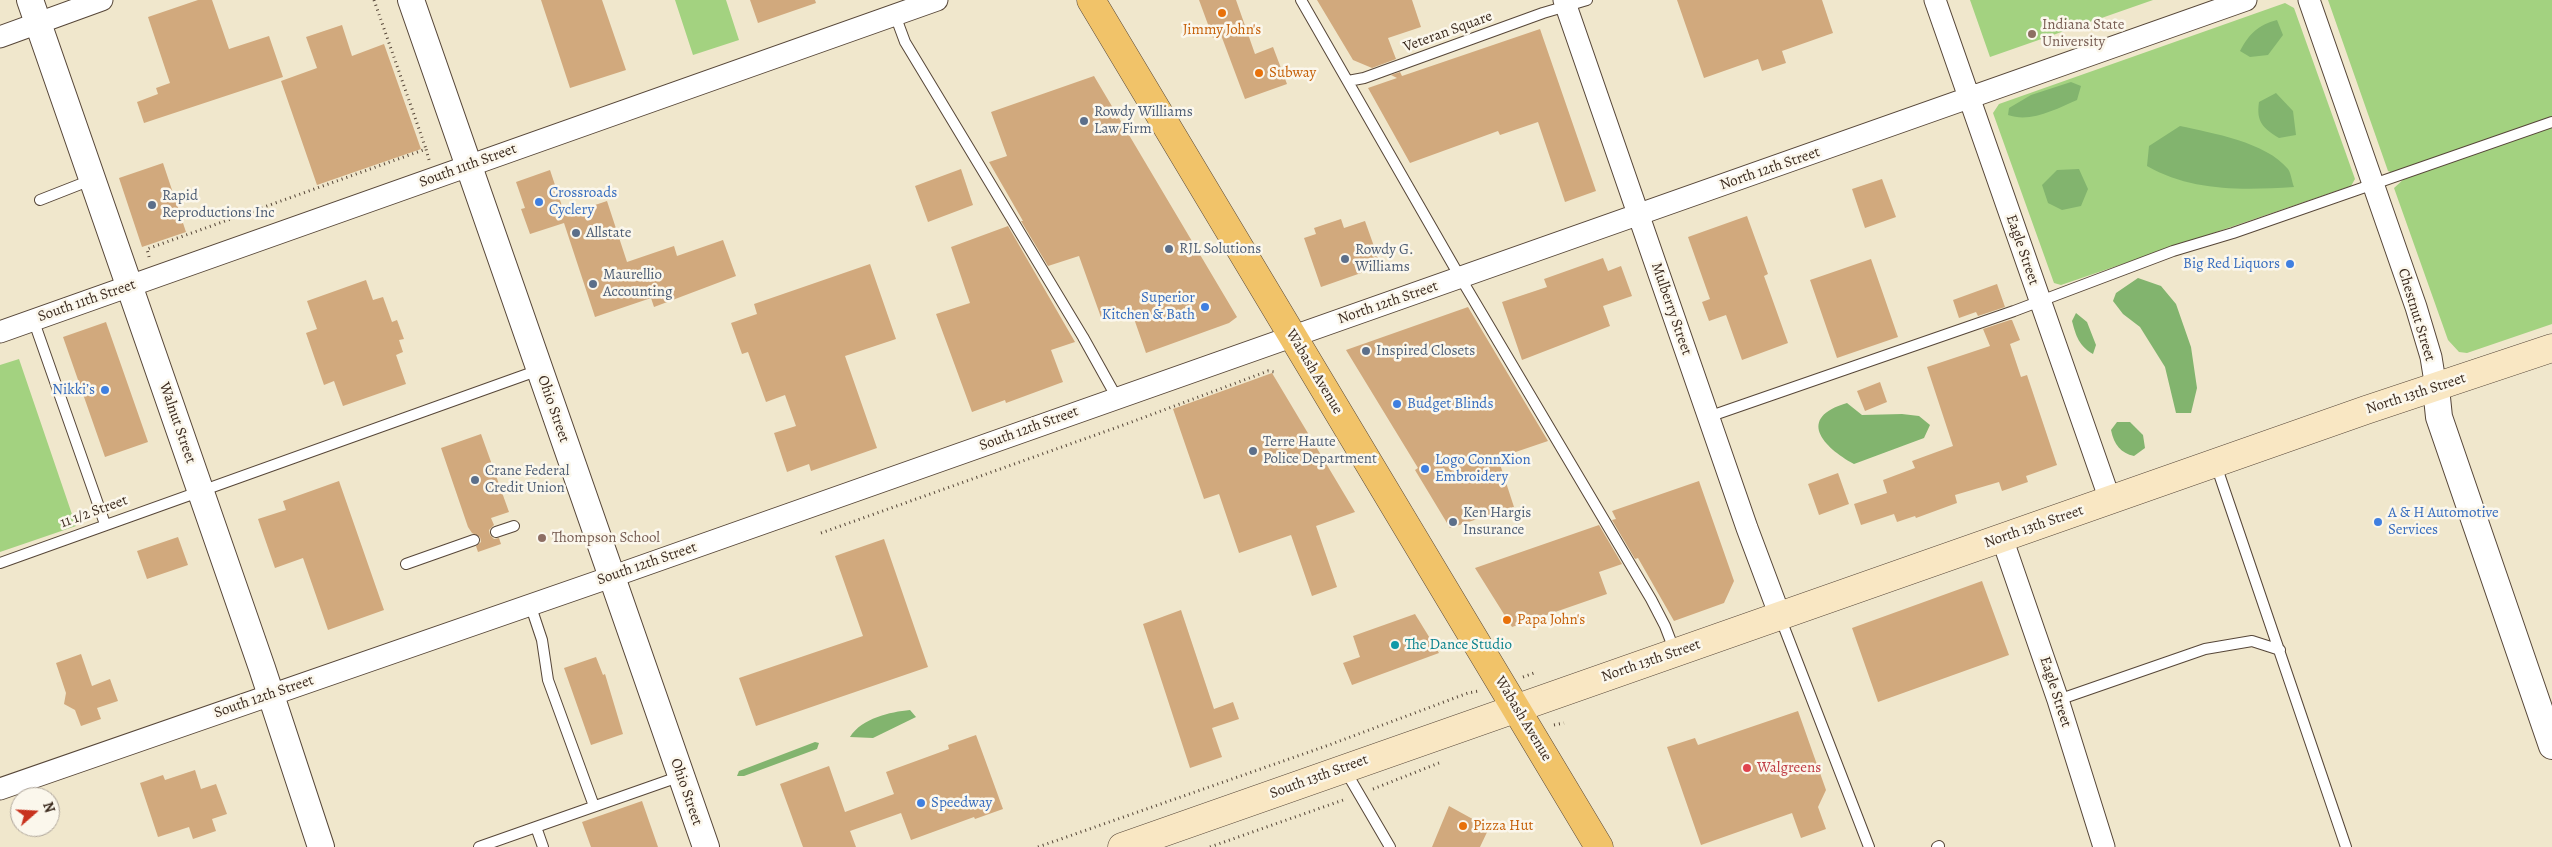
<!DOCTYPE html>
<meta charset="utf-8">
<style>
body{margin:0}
#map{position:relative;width:2552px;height:847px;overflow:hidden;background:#f0e7cc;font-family:Alegreya,serif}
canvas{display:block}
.north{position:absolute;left:10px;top:787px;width:50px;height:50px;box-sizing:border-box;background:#fbf7ec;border:1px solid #aea59a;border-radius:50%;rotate:71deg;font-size:14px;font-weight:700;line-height:20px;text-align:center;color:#3b2a1e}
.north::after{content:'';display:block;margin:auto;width:18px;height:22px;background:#c8321e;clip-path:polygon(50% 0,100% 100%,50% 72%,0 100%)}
</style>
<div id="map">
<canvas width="2552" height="847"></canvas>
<div class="north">N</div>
</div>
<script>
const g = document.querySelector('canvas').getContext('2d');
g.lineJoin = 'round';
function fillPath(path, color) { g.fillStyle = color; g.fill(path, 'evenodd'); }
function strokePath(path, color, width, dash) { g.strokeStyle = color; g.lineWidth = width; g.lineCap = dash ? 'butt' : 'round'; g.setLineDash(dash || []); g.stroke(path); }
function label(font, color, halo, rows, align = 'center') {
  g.font = font + ' Alegreya,serif'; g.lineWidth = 5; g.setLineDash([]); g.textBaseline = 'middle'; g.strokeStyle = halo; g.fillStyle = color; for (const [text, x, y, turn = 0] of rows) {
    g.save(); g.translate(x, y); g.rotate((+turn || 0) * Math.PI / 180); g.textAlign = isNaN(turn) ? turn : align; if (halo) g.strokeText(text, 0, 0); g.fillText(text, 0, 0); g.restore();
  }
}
const green = new Path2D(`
 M675,0H726L739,40L693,55Z
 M1970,0H2153L1990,57Z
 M2328,0H2552V117L2393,173L2388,171Z
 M2285,3L2294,8L2355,179L2351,186L2061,285L2054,283L1993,113L1999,104Z
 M2552,126V324L2467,353L2459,352L2448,340L2394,188L2405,178Z
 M19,359L76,526L0,552V365Z`);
const forest = new Path2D(`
 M2277,20L2283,35L2268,55L2250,57L2240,51C2249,34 2258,25 2277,20Z
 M2071,82L2081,86L2077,100C2056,109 2031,123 2008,115L2009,108L2031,95Z
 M2276,93L2293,111L2296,135L2279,138C2263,128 2256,122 2259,102Z
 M2180,126C2212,133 2266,142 2288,169C2291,173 2292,182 2294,187C2244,190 2192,192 2147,166L2149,146Z
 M2079,169L2088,189L2081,206L2062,210L2048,203L2042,185L2057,170Z
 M2138,278L2161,286L2176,304L2191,347L2197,388L2191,413H2176L2165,367L2140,327L2123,314L2113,301L2116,293Z
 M2076,313L2087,322L2096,345L2093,354C2079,346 2076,336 2072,321Z
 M1847,403L1862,415L1902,414L1919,416L1930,425L1924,438L1854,464C1823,447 1796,418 1847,403Z
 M2117,422H2130L2143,435L2145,448L2134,456C2121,453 2114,445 2111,430Z
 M910,710L916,717L873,738L850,737C862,718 890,712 910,710Z
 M815,742L819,743L817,749L744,776H737L739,771Z`);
const building = new Path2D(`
 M198,0H212L229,49L269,36L283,77L144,123L137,102L158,94L156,88L170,83L148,17Z
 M541,0H602L626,70L570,88Z
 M750,0H815L816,3L758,23Z
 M1199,0H1236L1255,54L1273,47L1287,84L1245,99L1221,35L1213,38Z
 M1317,0H1412L1421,27L1388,38L1396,59L1372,68L1353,60Z
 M1677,0H1822L1833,33L1782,51L1786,63L1762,71L1758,59L1704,78Z
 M342,25L352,56L384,44L421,149L317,185L281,81L317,68L306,37Z
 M1540,29L1596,191L1565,202L1538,122L1500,135L1498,131L1410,163L1368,88L1397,78L1391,75L1400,72L1402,76Z
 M1094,76L1237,317L1229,323L1146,353L1131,310L1102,320L1079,256L1048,266L1021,221H1023L989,162L1007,156L991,112Z
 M163,163L186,232L142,247L119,178Z
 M961,169L973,205L928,222L915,186Z
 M550,170L565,215L607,201L627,262L674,246L677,256L723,240L736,276L654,307L651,298L595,317L564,223L530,234L521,209L525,208L516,182Z
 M1882,179L1896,217L1865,228L1852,189Z
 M1747,216L1768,274L1764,276L1788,343L1742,360L1726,315L1709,321L1702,302L1710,299L1688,237Z
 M1341,219L1344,228L1365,221L1381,266L1321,287L1304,238L1316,234L1314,228Z
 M1008,226L1075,342L1051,350L1063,382L1006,403L1005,400L972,412L936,314L970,303L951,247Z
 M1603,258L1608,271L1621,266L1632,296L1603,306L1610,326L1522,360L1502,302L1547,287L1544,279Z
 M1871,259L1898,337L1837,358L1810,280Z
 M870,264L896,339L845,356L877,448L811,471L809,464L787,472L774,433L796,426L785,395L766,402L748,352L742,354L731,323L757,314L754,304Z
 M366,280L373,300L383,297L392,322L397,320L404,339L399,340L403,352L396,355L406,384L343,406L334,381L324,385L306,333L317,329L307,301Z
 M1997,284L2005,307L1978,316L1976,312L1959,318L1953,300Z
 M1468,307L1548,441L1498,458L1514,507L1450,528L1415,470L1418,468L1346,350Z
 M2010,320H2012L2020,340L2010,344L2021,377L2027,375L2057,465L2026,476L2028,482L2002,491L1999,482L1955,495L1957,503L1916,518L1915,516L1897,522L1894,514L1861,525L1854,504L1887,493L1883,480L1915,468L1912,461L1953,446L1927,367L1990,346L1983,329Z
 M106,322L148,442L105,457L63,337Z
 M1272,373L1355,512L1316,526L1337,587L1312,596L1291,535L1239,553L1219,494L1204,499L1173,409Z
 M1880,382L1887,402L1865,411L1857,391Z
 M481,434L509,512L491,518L494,525L489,530L490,535L494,539L499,538L501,544L478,552L476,546L481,542L480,537L472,533L468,527L441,448Z
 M1838,473L1849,504L1819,515L1808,484Z
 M339,481L384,610L328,630L303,558L275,568L258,519L286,510L283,501Z
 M1699,481L1734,581L1724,603L1674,621L1638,558L1635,559L1612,520L1616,519L1612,511Z
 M1599,525L1622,564L1599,572L1607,594L1512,627L1475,568Z
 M178,537L188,565L147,579L137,551Z
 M884,539L928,667L756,726L739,678L863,636L835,556Z
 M1982,581L2009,655L1878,702L1852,628Z
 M1181,610L1214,709L1233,702L1239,719L1212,728L1222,757L1190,768L1143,624Z
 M1415,614L1439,653L1352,685L1343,663L1360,657L1353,636Z
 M81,654L92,686L110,679L118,701L97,708L101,719L81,726L75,710L64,704L66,693L56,663Z
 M596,657L603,675L605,674L623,734L591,745L564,668Z
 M1798,711L1826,790L1818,807L1826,829L1801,838L1792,813L1701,845L1667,747L1695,738L1698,745Z
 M976,735L1003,809L975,819L974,817L911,840L901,813L850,831L856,847H803L780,784L829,766L845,812L894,794L886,772L949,749L948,745Z
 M195,770L201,789L216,784L227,814L212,819L216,831L193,839L189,827L158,837L140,783L163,775L165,780Z
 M642,801L658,847H591L582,822Z
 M1449,806L1489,828L1480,847H1432Z`);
const path = new Path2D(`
 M374,0L426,149
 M149,257L147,249L426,149L429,160
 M821,533L1129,423L1268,371L1275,372
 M1523,677L1534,673
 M1554,725L1564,723
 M1373,789L1439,763
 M1038,847L1329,745L1468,693L1479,691
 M1210,847L1346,799`);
const service = new Path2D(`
 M1301,0L1460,277L1651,599L1665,626L1675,652
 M895,15L905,42L1083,337L1117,398
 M1348,81L1364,78L1543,13L1587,0
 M40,200L91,180
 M33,319L105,524
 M1708,417L2014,311L2173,251L2233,233L2552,122
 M2216,465L2346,847
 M496,532L514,526
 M0,563L539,370
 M406,564L474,540
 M530,604L542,640L548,680L594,806
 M1780,617L1869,847
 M2058,700L2205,649L2252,641L2280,650
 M1345,770L1390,847
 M536,827L543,847
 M479,847L681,776
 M1937,847L1939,846`);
const minor = new Path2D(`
 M1564,0L1747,528L1780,616
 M1935,0L2110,500
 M2309,0L2416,307L2431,357L2436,388
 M0,37L102,0
 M0,332L937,0
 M2002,538L2058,700L2104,847
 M0,789L611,577L2246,0`);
const tertiary = new Path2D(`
 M30,0L262,668L321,847
 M411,0L706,847
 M2436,388L2439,417L2552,746`);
const secondary = new Path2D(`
 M1122,847L2366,410L2552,348`);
const primary = new Path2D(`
 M1091,0L1599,847`);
const markers = [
 [1222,13,5,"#e8710a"],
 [2032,34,5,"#8d6e63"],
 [1259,73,5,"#e8710a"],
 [1084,121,5,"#5c6f8a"],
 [539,202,5,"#3f7fe0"],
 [152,205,5,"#5c6f8a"],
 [576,233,5,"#5c6f8a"],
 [1169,249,5,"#5c6f8a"],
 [1345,259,5,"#5c6f8a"],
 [2290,264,5,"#3f7fe0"],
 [593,284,5,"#5c6f8a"],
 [1205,307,5,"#3f7fe0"],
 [1366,351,5,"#5c6f8a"],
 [105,390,5,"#3f7fe0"],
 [1397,404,5,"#3f7fe0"],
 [1253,451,5,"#5c6f8a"],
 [1425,469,5,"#3f7fe0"],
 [475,480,5,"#5c6f8a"],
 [1453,522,5,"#5c6f8a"],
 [2378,522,5,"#3f7fe0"],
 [542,538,5,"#8d6e63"],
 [1507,620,5,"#e8710a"],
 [1395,645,5,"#0f9aa8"],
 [1747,768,5,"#e0444e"],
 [921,803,5,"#3f7fe0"],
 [1463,826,5,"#e8710a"]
];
const educationNames = [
 ["Indiana State",2042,25],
 ["University",2042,42],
 ["Thompson School",552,538]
];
const foodNames = [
 ["Jimmy John's",1222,30,"center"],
 ["Subway",1269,73],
 ["Papa John's",1517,620],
 ["Pizza Hut",1473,826]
];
const streetNames = [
 ["Veteran Square",1448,32,-20],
 ["South 11th Street",468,166,-20],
 ["North 12th Street",1770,169,-19],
 ["Eagle Street",2022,250,71],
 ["South 11th Street",87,301,-19],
 ["North 12th Street",1388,303,-19],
 ["Mulberry Street",1671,309,71],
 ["Chestnut Street",2416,315,73],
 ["Wabash Avenue",1314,372,59],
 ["North 13th Street",2416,394,-18],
 ["Ohio Street",553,409,71],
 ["Walnut Street",177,423,71],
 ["South 12th Street",1029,429,-20],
 ["11 1/2 Street",94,512,-20],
 ["North 13th Street",2034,527,-19],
 ["South 12th Street",647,564,-19],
 ["North 13th Street",1651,661,-19],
 ["Eagle Street",2055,692,72],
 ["South 12th Street",264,697,-19],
 ["Wabash Avenue",1523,719,59],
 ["South 13th Street",1319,777,-20],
 ["Ohio Street",686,792,71]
];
const serviceNames = [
 ["Rowdy Williams",1094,112],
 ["Law Firm",1094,129],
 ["Rapid",162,196],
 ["Reproductions Inc",162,213],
 ["Allstate",586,233],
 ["RJL Solutions",1179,249],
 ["Rowdy G.",1355,250],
 ["Williams",1355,267],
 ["Maurellio",603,275],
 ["Accounting",603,292],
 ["Inspired Closets",1376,351],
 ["Terre Haute",1263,442],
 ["Police Department",1263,459],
 ["Crane Federal",485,471],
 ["Credit Union",485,488],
 ["Ken Hargis",1463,513],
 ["Insurance",1463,530]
];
const shopNames = [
 ["Crossroads",549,193],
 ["Cyclery",549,210],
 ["Big Red Liquors",2280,264,"right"],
 ["Superior",1195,298,"right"],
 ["Kitchen & Bath",1195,315,"right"],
 ["Nikki’s",95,390,"right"],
 ["Budget Blinds",1407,404],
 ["Logo ConnXion",1435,460],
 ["Embroidery",1435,477],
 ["A & H Automotive",2388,513],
 ["Services",2388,530],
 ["Speedway",931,803]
];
const cultureNames = [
 ["The Dance Studio",1405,645]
];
const healthNames = [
 ["Walgreens",1757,768]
];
fillPath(green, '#a3d280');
fillPath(forest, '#82b46e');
fillPath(building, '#d1a97d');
strokePath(service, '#564638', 12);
strokePath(minor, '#564638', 23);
strokePath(tertiary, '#564638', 28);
strokePath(secondary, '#564638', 29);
strokePath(primary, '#564638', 29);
strokePath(path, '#564638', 3, [1, 4]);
strokePath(service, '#fff', 10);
strokePath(minor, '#fff', 21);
strokePath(tertiary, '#fff', 26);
strokePath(secondary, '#f9e7c3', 28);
strokePath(primary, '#f1c369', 28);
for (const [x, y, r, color] of markers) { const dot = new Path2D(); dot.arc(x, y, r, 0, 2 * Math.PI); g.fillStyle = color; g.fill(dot); strokePath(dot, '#fbf7ec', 2); }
label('15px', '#785e54', '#fbf7ec', educationNames, 'left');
label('15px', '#c56008', '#fbf7ec', foodNames, 'left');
label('15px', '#3b2a1e', '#fbf7ec', streetNames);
label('15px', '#4e5e75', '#fbf7ec', serviceNames, 'left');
label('15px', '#366cbe', '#fbf7ec', shopNames, 'left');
label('15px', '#0d838f', '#fbf7ec', cultureNames, 'left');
label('15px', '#be3a42', '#fbf7ec', healthNames, 'left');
</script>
